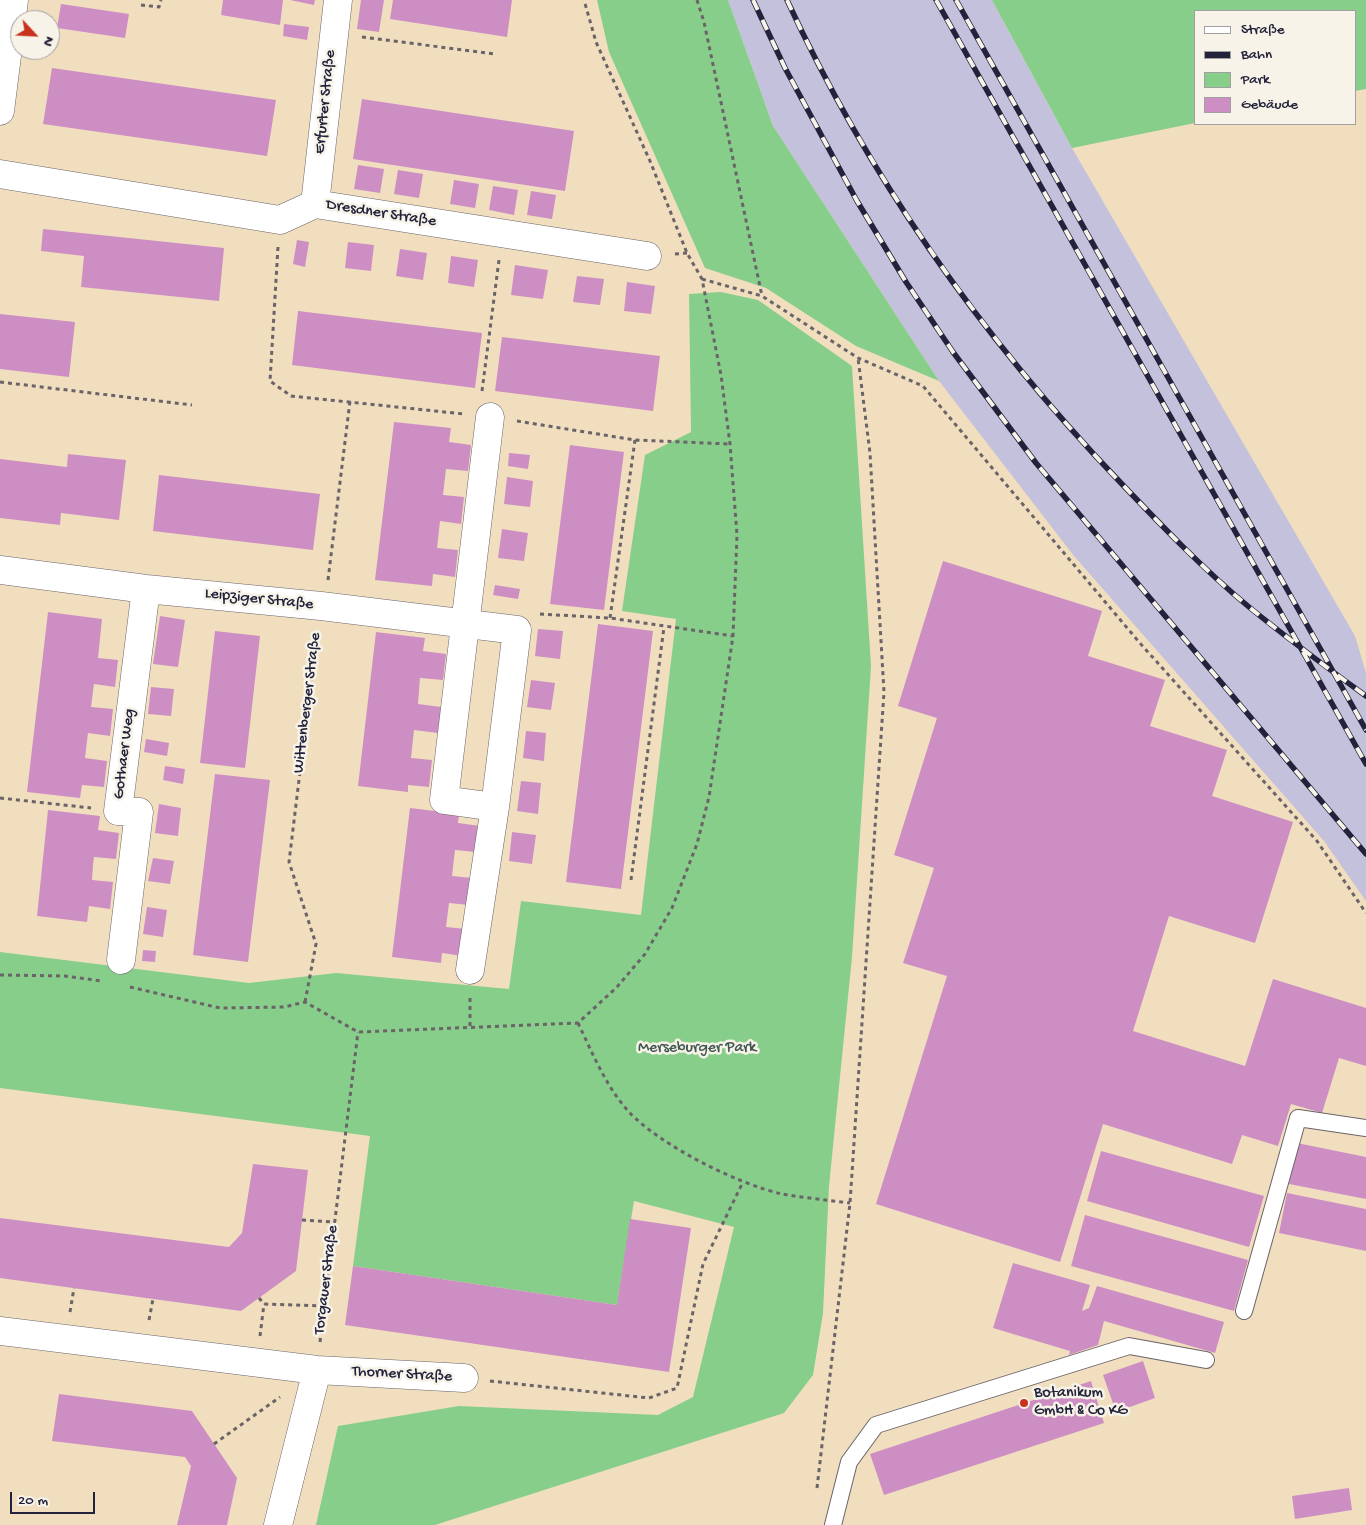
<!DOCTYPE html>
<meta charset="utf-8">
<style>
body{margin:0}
#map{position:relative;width:1366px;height:1525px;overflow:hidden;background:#f1debf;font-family:"Gochi Hand",sans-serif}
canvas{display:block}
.legend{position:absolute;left:1194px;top:10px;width:162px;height:115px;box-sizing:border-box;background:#f7f3e8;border:1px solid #a29fa3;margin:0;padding:6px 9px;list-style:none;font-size:15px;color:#22223b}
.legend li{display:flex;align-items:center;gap:10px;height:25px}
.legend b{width:25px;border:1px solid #a29fa3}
.north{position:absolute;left:10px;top:10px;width:50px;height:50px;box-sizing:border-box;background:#f7f3e8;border:1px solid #a29fa3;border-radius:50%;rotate:115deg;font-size:14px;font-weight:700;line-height:20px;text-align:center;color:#22223b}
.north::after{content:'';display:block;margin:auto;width:18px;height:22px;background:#c8321e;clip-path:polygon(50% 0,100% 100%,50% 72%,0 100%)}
.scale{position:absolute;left:10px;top:1492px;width:85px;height:22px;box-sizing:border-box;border:2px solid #22223b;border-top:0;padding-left:6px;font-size:15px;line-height:18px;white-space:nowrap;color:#22223b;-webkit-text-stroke:4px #f7f3e8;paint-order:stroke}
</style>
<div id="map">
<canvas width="1366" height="1525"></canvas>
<ul class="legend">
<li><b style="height:6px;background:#fff"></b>Straße</li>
<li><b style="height:6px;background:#22223b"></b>Bahn</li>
<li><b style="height:14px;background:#86ce8a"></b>Park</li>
<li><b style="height:14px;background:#cd8fc3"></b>Gebäude</li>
</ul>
<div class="north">N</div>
<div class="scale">20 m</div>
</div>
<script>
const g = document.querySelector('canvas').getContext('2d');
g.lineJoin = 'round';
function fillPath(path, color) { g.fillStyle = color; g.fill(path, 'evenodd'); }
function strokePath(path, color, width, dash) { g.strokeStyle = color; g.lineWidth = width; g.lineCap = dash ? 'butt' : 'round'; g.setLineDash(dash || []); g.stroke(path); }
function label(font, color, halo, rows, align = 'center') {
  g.font = font + ' "Gochi Hand",sans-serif'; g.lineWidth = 5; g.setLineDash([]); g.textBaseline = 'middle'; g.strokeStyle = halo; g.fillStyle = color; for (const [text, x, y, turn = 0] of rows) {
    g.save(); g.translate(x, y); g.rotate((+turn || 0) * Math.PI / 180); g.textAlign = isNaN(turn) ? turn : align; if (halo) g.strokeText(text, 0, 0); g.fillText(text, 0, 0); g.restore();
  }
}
const industrial = new Path2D(`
 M728,0H992L1072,148L1355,636L1366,673V901L1324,841L1074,556L939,381L773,126Z`);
const green = new Path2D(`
 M597,0H728L773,126L939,381L856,346L766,288L705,268L609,52Z
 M992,0H1366V89L1355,91V11H1195V123L1072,148Z
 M721,292L758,300L852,366L871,666L852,957L829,1186L823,1313L813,1375L784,1413L435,1525H316L338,1426L459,1406L658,1415L693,1397L734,1227L634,1201L617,1305L353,1266L370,1136L0,1088V952L249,983L336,973L509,989L521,901L641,915L676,619L622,611L645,455L691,432L689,294Z`);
const building = new Path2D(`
 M223,0H283L280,25L221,15Z
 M290,0H315L314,5Z
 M361,0H384L379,32L357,29Z
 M393,0H512L507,37L390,19Z
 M61,4L129,14L125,38L57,28Z
 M284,24L309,27L307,40L283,36Z
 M52,68L276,100L267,156L43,124Z
 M362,99L574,131L565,191L353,159Z
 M358,165L384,169L380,193L354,189Z
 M398,170L423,174L419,198L394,194Z
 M454,180L479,184L475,208L450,204Z
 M493,186L518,190L514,215L489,210Z
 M531,191L556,195L552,219L527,215Z
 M43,229L224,248L219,301L81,287L84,256L41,251Z
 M297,240L309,242L305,267L293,264Z
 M348,242L374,245L371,271L345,268Z
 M400,249L427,253L423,280L396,276Z
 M451,256L478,260L474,287L448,283Z
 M515,265L548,270L543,299L511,295Z
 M577,276L604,279L600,305L573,302Z
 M627,282L655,286L651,314L624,311Z
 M298,311L482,333L475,388L292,365Z
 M0,314L75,322L69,377L0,369Z
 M502,337L660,356L653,411L495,391Z
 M394,422L451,428L449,442L471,445L468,471L446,469L443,495L464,497L461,524L440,521L437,548L458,550L455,577L433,574L432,586L375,580Z
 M570,445L624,452L604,610L550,604Z
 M509,453L530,455L528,469L508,466Z
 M68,454L126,460L119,520L61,513L60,525L0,518V459L67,467Z
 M159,475L320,494L313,550L153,531Z
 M507,477L533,481L530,507L504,504Z
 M502,529L528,533L524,561L498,558Z
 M943,561L1102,611L1088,656L1165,680L1150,726L1227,750L1212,796L1293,822L1255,943L1169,916L1133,1031L1245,1066L1273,979L1366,1008V1066L1339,1058L1322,1113L1291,1104L1278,1146L1242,1135L1232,1164L1103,1124L1060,1262L876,1204L947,976L903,963L934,868L894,855L937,718L898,706Z
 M495,585L520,589L518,599L493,595Z
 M48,612L102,619L98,658L118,660L115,687L94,684L91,707L113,709L110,736L88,733L87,741L85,758L107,761L104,787L82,785L80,798L27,792Z
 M160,616L185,620L178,667L153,664Z
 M598,624L653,631L621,889L566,882Z
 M538,629L563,631L560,659L535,656Z
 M215,631L260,636L245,768L200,763Z
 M376,632L425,638L423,651L446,654L443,680L420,678L418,704L441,707L438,733L414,730L411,758L432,760L429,787L408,785V792L358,786Z
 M531,680L555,683L551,710L527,707Z
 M151,687L174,689L171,716L148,714Z
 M526,731L546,733L544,761L523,758Z
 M146,739L169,743L167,756L144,752Z
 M165,766L185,769L183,784L163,780Z
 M215,774L270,780L248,962L193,955Z
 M521,781L541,783L538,814L517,811Z
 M159,804L181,808L178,836L155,833Z
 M410,808L459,814L458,823L480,826L476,852L455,850L452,876L472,878L469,905L449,903L446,927L466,929L463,956L442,953L441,963L392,957Z
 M48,810L100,816L98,830L119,833L116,859L94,857L93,865L92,880L113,882L110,909L89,906L87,922L37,916Z
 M512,832L536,835L532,864L509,861Z
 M153,858L174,861L170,884L148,881Z
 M147,907L167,910L163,937L143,934Z
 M143,950L156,951L155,962L142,961Z
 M1297,1143L1366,1157V1199L1289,1184Z
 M1101,1151L1264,1196L1249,1247L1087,1201Z
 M253,1164L308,1170L296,1271L241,1311L0,1278V1218L229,1247L242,1233Z
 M1287,1193L1366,1209V1251L1279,1233Z
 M1085,1215L1248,1260L1234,1311L1071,1266Z
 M630,1219L691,1228L669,1372L345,1325L353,1266L617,1305Z
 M1013,1263L1090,1285L1082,1311L1089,1308L1097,1286L1224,1322L1215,1353L1104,1321L1098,1345L1069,1355L1070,1351L993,1328Z
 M1143,1361L1155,1398L1116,1412L1103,1375Z
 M1091,1381L1104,1423L884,1495L870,1454Z
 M59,1394L192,1411L237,1478L227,1525H177L191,1466L185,1457L52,1441Z
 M1349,1488L1352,1510L1295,1519L1292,1496Z`);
const path = new Path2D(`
 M697,0L704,22L762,296
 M141,5L159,7L161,0
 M362,37L495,54
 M278,247L270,381L291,396L464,414
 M675,254L687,253
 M702,279L762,296L858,358L923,386L1139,642L1317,841L1366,913
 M0,382L192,405
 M482,391L499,260
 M517,421L635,440L730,444
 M328,580L350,401
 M540,614L610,618L733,636
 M610,618L635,440
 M0,798L91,808
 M631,880L664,627
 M0,975L65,976L102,981
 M130,987L220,1008L284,1007L305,1002L358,1032L578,1023L617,987L645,954L672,908L697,844L709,797L733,636L737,535L730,444L721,375L702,279L687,253L650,161L596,42L584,0
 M305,1002L316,944L289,862L317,632
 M578,1023C592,1052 606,1087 629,1112C660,1145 737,1184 782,1194C804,1198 827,1200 850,1203
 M470,1026V997
 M302,1220L335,1222
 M259,1298L264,1304L324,1306
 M70,1312L74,1288
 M149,1320L153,1299
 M260,1336L264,1304
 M320,1342L358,1032
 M490,1381L649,1398L677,1388L703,1264L743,1182
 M214,1444L280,1397
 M817,1488L850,1203L884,692L870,453L858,358`);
const lane = new Path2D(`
 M1244,1311L1298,1118L1366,1128
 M833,1525L849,1462L876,1425L1129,1346L1206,1360`);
const street = new Path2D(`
 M0,111L14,0
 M0,174L280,220L315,204L647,256
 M315,204L338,0
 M490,417L444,800L495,807
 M0,570L146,589L321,606L517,630L495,807L470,970
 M121,960L139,812L118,811L146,589
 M0,1331L317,1370L464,1378
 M278,1525L317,1370`);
const rail = new Path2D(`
 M753,0L785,68L857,201L906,282L953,352L1036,463L1366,854
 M787,0C869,178 985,341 1120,482C1161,525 1203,569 1249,607C1287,638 1326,667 1366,696
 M936,0L1366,764
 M956,0L1366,730`);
const markers = [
 [1024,1403,5,"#c8321e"]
];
const streetNames = [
 ["Erfurter Straße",326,102,-84],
 ["Dresdner Straße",381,214,9],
 ["Leipziger Straße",259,600,6],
 ["Wittenberger Straße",308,703,-83],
 ["Gothaer Weg",125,754,-83],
 ["Torgauer Straße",327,1280,-83],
 ["Thorner Straße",402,1375,3]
];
const parkNames = [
 ["Merseburger Park",697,1049]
];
const poiNames = [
 ["Botanikum",1034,1394],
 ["GmbH & Co KG",1034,1412]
];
fillPath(industrial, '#c3c1db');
fillPath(green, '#86ce8a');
fillPath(building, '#cd8fc3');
strokePath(lane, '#6a6469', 18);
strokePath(street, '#6a6469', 29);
strokePath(path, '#6a6469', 3, [4, 4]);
strokePath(lane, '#fff', 16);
strokePath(street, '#fff', 28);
strokePath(rail, '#22223b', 5.5);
strokePath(rail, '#f7f3e8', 4, [11]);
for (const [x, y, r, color] of markers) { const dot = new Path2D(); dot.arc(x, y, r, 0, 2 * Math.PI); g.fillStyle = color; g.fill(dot); strokePath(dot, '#f7f3e8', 2); }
label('16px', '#22223b', '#f7f3e8', streetNames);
label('16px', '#405653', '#f7f3e8', parkNames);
label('16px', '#22223b', '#f7f3e8', poiNames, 'left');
</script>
